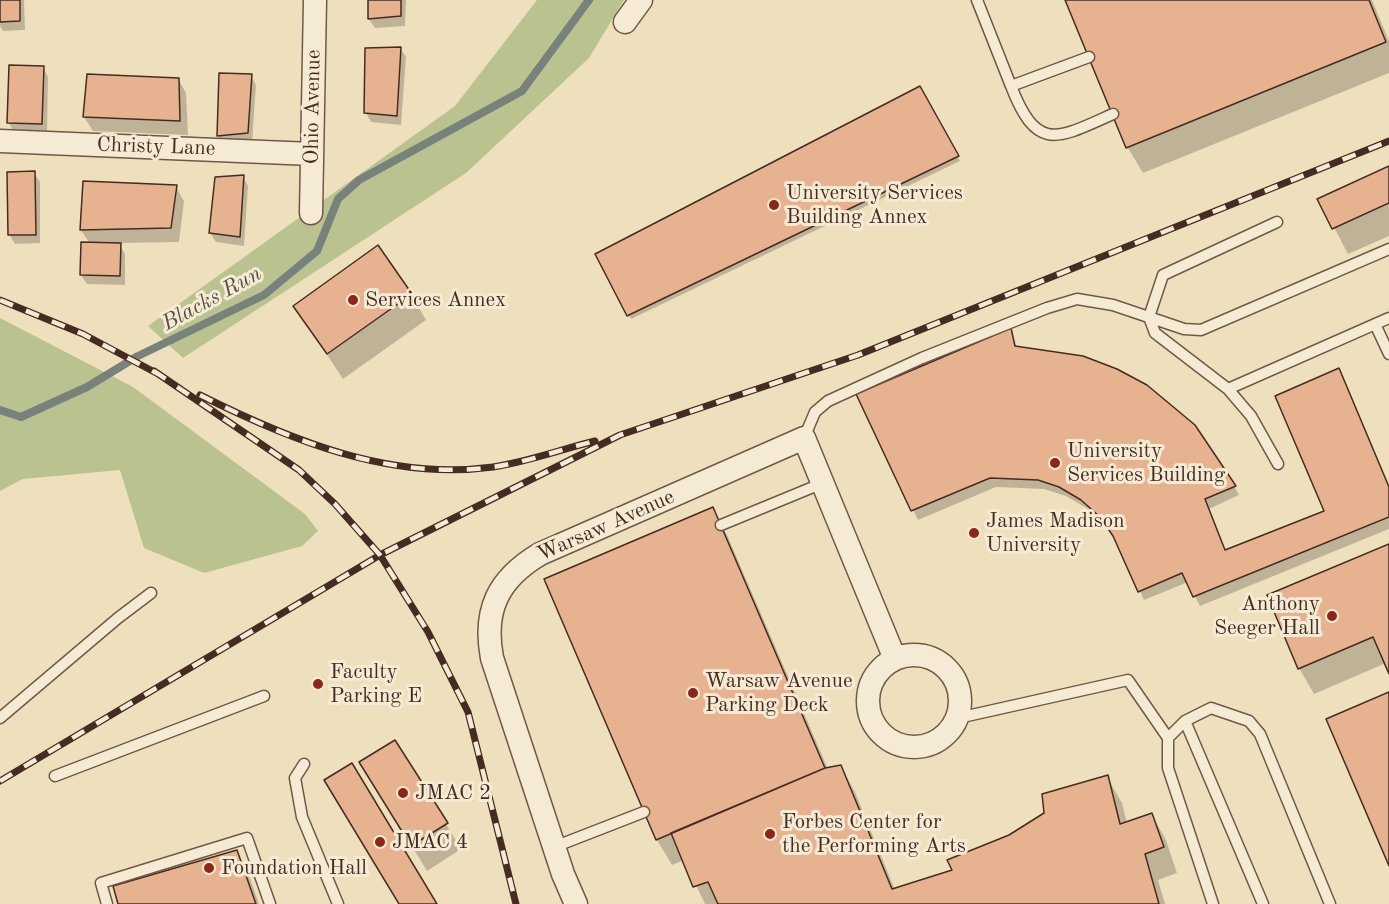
<!DOCTYPE html>
<style>
body{margin:0}
canvas{display:block;background:#efe0bd}
</style>
<canvas width="1389" height="904"></canvas>
<script>
const g = document.querySelector('canvas').getContext('2d');
g.lineJoin = 'round';
function fillPath(path, color) { g.fillStyle = color; g.fill(path, 'evenodd'); }
function strokePath(path, color, width, dash) { g.strokeStyle = color; g.lineWidth = width; g.lineCap = dash ? 'butt' : 'round'; g.setLineDash(dash || []); g.stroke(path); }
function label(font, color, halo, rows, align = 'center') {
  g.font = font + ' "Old Standard TT",serif'; g.lineWidth = 6; g.setLineDash([]); g.textBaseline = 'middle'; g.strokeStyle = halo; g.fillStyle = color; for (const [text, x, y, turn = 0] of rows) {
    g.save(); g.translate(x, y); g.rotate((+turn || 0) * Math.PI / 180); g.textAlign = isNaN(turn) ? turn : align; if (halo) g.strokeText(text, 0, 0); g.fillText(text, 0, 0); g.restore();
  }
}
const green = new Path2D(`
 M537,0H624L589,58L466,173L183,358L148,326L455,106Z
 M0,318L133,387L305,514L318,531L302,546L204,573L144,548L120,470L23,479L0,491Z`);
const shadow = new Path2D(`
 M0,0H24L25,30L3,31L0,26Z
 M370,0H406L405,26L375,28L369,19Z
 M1067,0H1372L1389,41V73L1143,173L1128,148Z
 M400,48L406,57L401,125L371,122L366,113Z
 M43,67L48,77L47,133L14,132L9,123Z
 M251,76L256,85L252,142L224,145L218,136Z
 M178,79L186,93L188,135L93,131L84,117Z
 M919,88L960,161L631,319L597,254Z
 M1389,168V236L1348,254L1319,199Z
 M34,173L40,182V243L15,244L9,234Z
 M243,177L248,186L244,246L216,242L210,233Z
 M176,187L184,201L179,242L119,243L125,254V285L87,284L81,275L90,244L81,230Z
 M411,294L426,320L343,379L295,306Z
 M1010,330L1017,348L1234,486L1239,495L1209,509L1226,551L1326,511L1343,379L1389,487V529L1200,606L1188,582L1144,600L1117,540L1107,527L1088,509L1066,496L1044,489L996,487L918,520L858,394Z
 M713,509L727,535L828,769L840,766L855,792L895,890L954,871L1107,777L1122,803L1127,823L1152,815L1166,840L1177,873L1158,880L1165,904H705L684,860L672,865L657,840L546,580Z
 M1389,545V671L1386,663L1314,694L1299,668Z
 M361,763L446,824L461,849L427,871Z
 M236,851L247,870L259,904H120Z`);
const stream = new Path2D(`
 M0,410L21,417L87,387L138,356L264,295L317,251L338,199L359,180L522,91L589,0`);
const building = new Path2D(`
 M0,0H20V21L0,22Z
 M368,0H401V16L368,19Z
 M1065,0H1369L1386,42L1126,148Z
 M401,47L397,116L364,113L365,48Z
 M9,65L44,66L42,124L7,123Z
 M219,73L252,74L248,133L217,136Z
 M87,74L179,78L180,121L83,117Z
 M920,86L959,156L627,316L595,254Z
 M1389,166V203L1332,229L1317,199Z
 M35,171L36,235H8L7,172Z
 M244,175L240,237L209,233L215,177Z
 M83,181L177,185L171,228L80,230Z
 M81,242L121,243L120,276L80,275Z
 M378,245L412,294L327,354L293,306Z
 M1011,328L1015,346L1083,356L1117,369L1147,385L1195,425L1236,486L1205,499L1225,550L1324,511L1275,396L1339,368L1389,487V517L1193,597L1182,573L1138,592L1113,536L1100,517L1081,500L1059,487L1038,480L990,478L911,511L856,394Z
 M713,507L825,768L656,840L544,579Z
 M1389,544V674L1373,637L1298,669L1267,595Z
 M1389,692V866L1326,719Z
 M395,740L448,823L411,846L359,762Z
 M352,763L437,904H399L324,780Z
 M841,765L892,889L952,870L947,860L1009,835L1044,813L1042,794L1108,775L1120,824L1152,813L1164,847L1145,854L1159,904H718L708,882L693,887L671,833L825,768Z
 M237,850L256,904H118L113,886Z`);
const lane = new Path2D(`
 M977,0L1011,86L1089,57
 M1011,86C1037,153 1057,139 1113,114
 M1277,222L1163,275L1149,317L1155,333L1228,389L1251,416L1278,464
 M1375,324L1389,354
 M1228,389L1389,318
 M804,438L815,412L828,401L922,358L1047,308L1077,299L1113,305L1184,329L1201,330L1389,249
 M721,525L823,483
 M0,718L118,618L151,593
 M958,718L1128,680L1168,738
 M1185,721L1263,904
 M304,764L295,778L302,817L338,904
 M55,776L264,696
 M554,847L644,812
 M107,904L101,883L247,838L270,904
 M1213,904L1168,768V738L1185,721L1211,708L1249,721L1260,734L1330,904`);
const street = new Path2D(`
 M625,22L641,0
 M0,141L312,154
 M311,213L315,0
 M868 701a46 46 0 1 1 92 0a46 46 0 1 1-92 0Z
 M576,904L563,874L492,658C483,610 498,579 540,554L804,438L895,659`);
const rail = new Path2D(`
 M0,300L83,334L160,375
 M154,371L299,470L335,504L380,555L428,632L468,712L516,904
 M200,395C290,440 390,481 493,467C527,462 562,449 595,441
 M0,781L380,555L620,435L858,355L1389,141`);
const markers = [
 [774,205,6,"#8f2418"],
 [353,300,6,"#8f2418"],
 [1055,463,6,"#8f2418"],
 [974,533,6,"#8f2418"],
 [1332,616,6,"#8f2418"],
 [318,684,6,"#8f2418"],
 [693,693,6,"#8f2418"],
 [403,793,6,"#8f2418"],
 [770,834,6,"#8f2418"],
 [380,842,6,"#8f2418"],
 [209,868,6,"#8f2418"]
];
const streetNames = [
 ["Ohio Avenue",313,107,-89],
 ["Christy Lane",156,147,2],
 ["Warsaw Avenue",606,526,-24]
];
const poiNames = [
 ["University Services",786,193],
 ["Building Annex",786,217],
 ["Services Annex",365,300],
 ["University",1067,451],
 ["Services Building",1067,475],
 ["James Madison",986,521],
 ["University",986,545],
 ["Anthony",1320,604,"right"],
 ["Seeger Hall",1320,628,"right"],
 ["Faculty",330,672],
 ["Parking E",330,696],
 ["Warsaw Avenue",705,681],
 ["Parking Deck",705,705],
 ["JMAC 2",415,793],
 ["Forbes Center for",782,822],
 ["the Performing Arts",782,846],
 ["JMAC 4",392,842],
 ["Foundation Hall",221,868]
];
const waterNames = [
 ["Blacks Run",212,299,-29]
];
fillPath(green, '#bac290');
fillPath(shadow, '#0003');
strokePath(stream, '#79817c', 8);
fillPath(building, '#e7b290');
strokePath(building, '#452b21', 1.5);
strokePath(lane, '#705848', 13);
strokePath(street, '#705848', 25);
strokePath(lane, '#f5ebd4', 10);
strokePath(street, '#f5ebd4', 22);
strokePath(rail, '#452b21', 7);
strokePath(rail, '#f5ebd4', 4.5, [14]);
for (const [x, y, r, color] of markers) { const dot = new Path2D(); dot.arc(x, y, r, 0, 2 * Math.PI); g.fillStyle = color; g.fill(dot); strokePath(dot, '#f5ebd4', 2); }
label('21px', '#452b21', '#f5ebd4', streetNames);
label('21px', '#452b21', '#f5ebd4', poiNames, 'left');
label('italic 22px', '#5b4f47', '#f5ebd4', waterNames);
</script>
